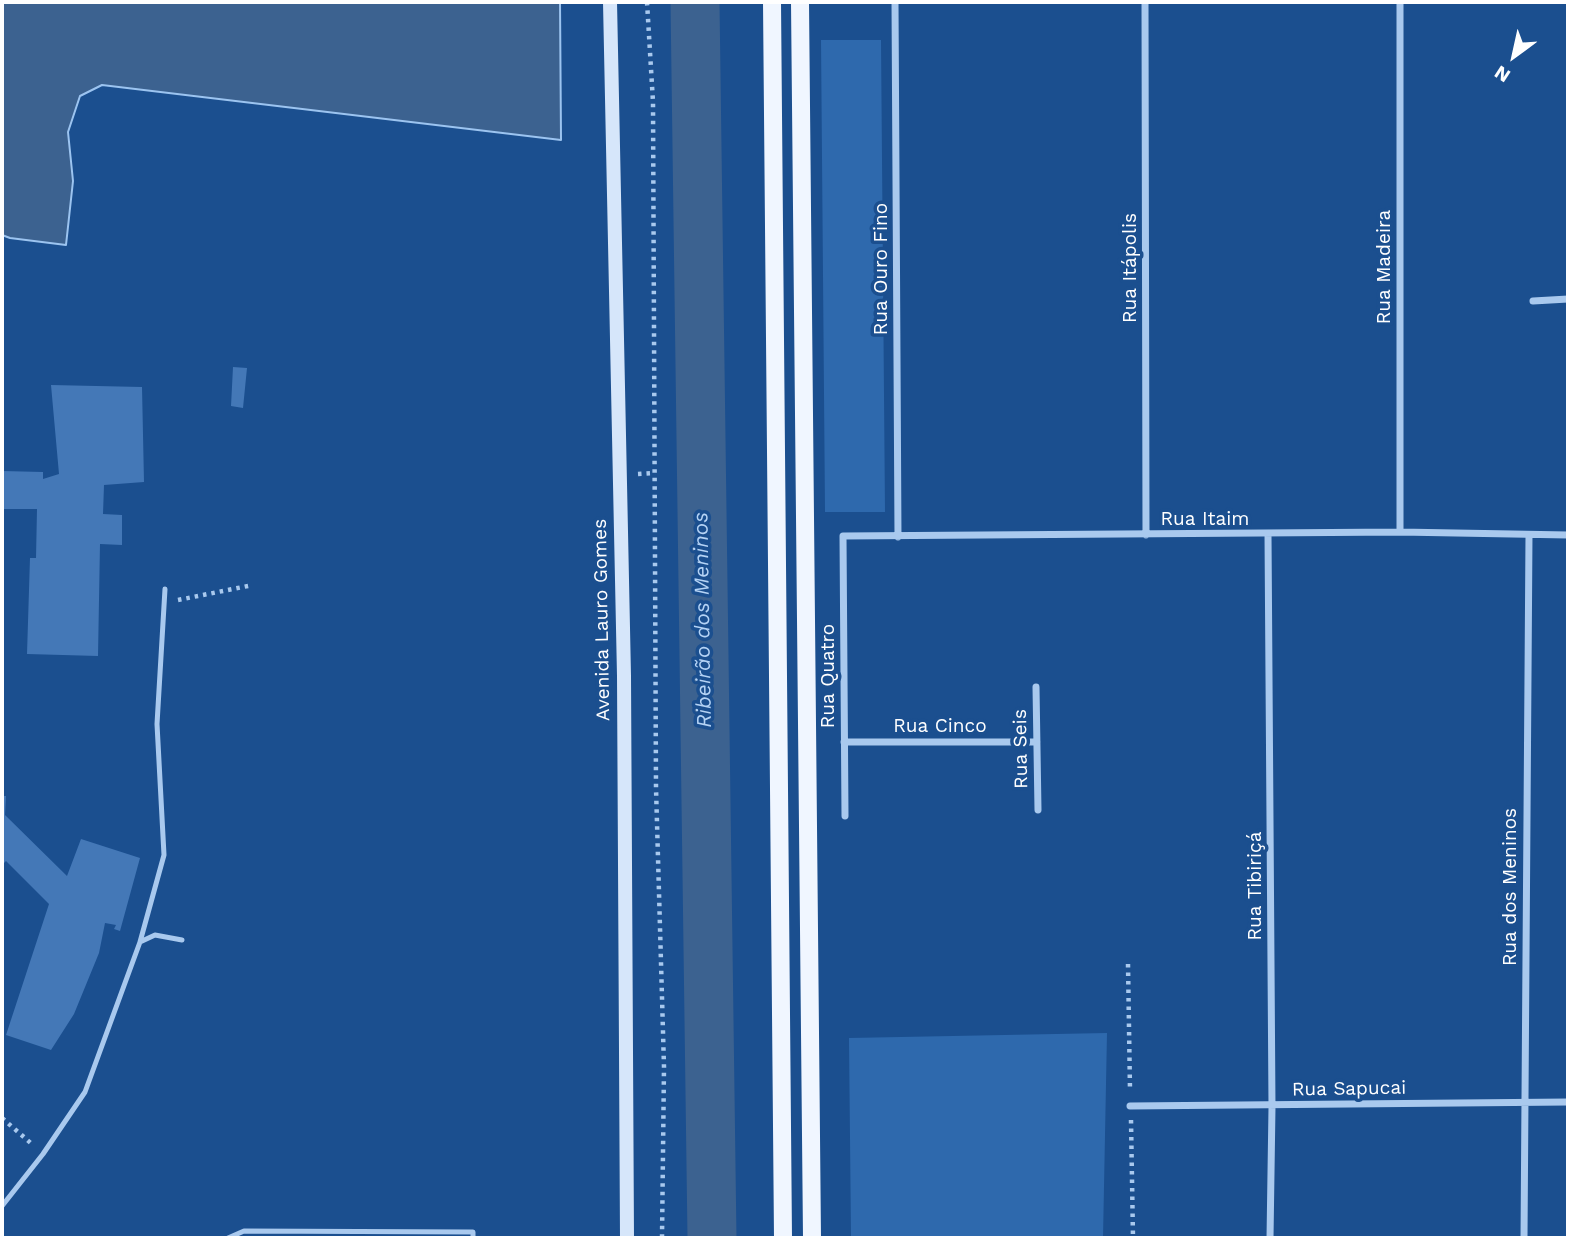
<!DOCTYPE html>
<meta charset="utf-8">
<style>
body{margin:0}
#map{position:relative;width:1570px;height:1240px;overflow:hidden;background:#1b4f8f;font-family:"Work Sans",sans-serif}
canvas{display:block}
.frame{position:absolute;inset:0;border:4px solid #fff;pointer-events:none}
.north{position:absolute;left:1479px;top:21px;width:70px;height:70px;-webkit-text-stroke:5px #1b4f8f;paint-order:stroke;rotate:213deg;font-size:19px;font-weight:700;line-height:28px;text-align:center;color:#fff}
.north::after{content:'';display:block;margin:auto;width:24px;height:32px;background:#fff;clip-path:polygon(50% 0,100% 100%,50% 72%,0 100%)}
</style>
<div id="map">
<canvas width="1570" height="1240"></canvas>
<div class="frame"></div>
<div class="north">N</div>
</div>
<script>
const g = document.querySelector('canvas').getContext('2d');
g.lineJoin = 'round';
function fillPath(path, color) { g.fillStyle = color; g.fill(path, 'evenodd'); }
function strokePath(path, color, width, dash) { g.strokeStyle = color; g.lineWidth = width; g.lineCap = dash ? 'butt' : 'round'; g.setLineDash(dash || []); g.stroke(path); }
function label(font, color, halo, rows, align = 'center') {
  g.font = font + ' "Work Sans",sans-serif'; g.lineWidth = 7; g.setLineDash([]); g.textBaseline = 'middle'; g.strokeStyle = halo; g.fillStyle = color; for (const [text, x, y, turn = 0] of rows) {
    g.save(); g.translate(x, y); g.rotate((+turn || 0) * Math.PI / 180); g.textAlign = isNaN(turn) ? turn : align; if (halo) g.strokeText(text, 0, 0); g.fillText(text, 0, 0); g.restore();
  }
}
const green = new Path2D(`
 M821,40H881L885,512H825Z
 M1107,1033L1103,1238H851L849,1038Z`);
const water = new Path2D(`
 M2,2H560L561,140L102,85L80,96L68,132L73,181L66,245L10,238L2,235Z`);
const river = new Path2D(`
 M695,2L712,1238`);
const building = new Path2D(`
 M233,367L247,368L243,408L231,406Z
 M51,385L142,387L144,482L104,485L103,514L122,515V545L100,544L98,656L27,654L30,558H36L37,509H2V471L43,472V479L59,474Z
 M2,796H6L5,815L67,876L81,839L140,858L120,931L114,929L116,925L105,923L99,953L74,1014L51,1050L6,1035L49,904L6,861L2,865Z`);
const path = new Path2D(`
 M647,2L653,102L656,788L664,1067L662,1238
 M638,474L655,473
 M178,600L253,585
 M1128,964L1130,1090
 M2,1118L33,1145
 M1131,1120L1133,1238`);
const service = new Path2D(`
 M140,942L164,855L157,724L165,589
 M2,1206L43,1154L85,1092L140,942L155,935L182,940
 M228,1238L244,1231L473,1232V1238`);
const minor = new Path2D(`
 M895,2L898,537
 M1145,2L1146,535
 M1533,301L1568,299
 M1400,532V2
 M1268,534L1272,1107L1270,1238
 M1036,687L1038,810
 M844,742H1037
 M845,816L843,536L1400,532L1568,535
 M1130,1106L1568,1102
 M1524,1238L1529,535`);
const secondary = new Path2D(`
 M610,2L624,676L627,1238`);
const primary = new Path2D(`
 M772,2L783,1238
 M800,2L812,1238`);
const streetNames = [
 ["Rua Madeira",1384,267,-90],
 ["Rua Itápolis",1130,268,-90],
 ["Rua Ouro Fino",881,269,-90],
 ["Rua Itaim",1205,519],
 ["Avenida Lauro Gomes",602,620,-91],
 ["Rua Quatro",828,676,-90],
 ["Rua Cinco",940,726],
 ["Rua Seis",1021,749,-91],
 ["Rua Tibiriçá",1255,886,-90],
 ["Rua dos Meninos",1510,887,-90],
 ["Rua Sapucai",1349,1089,-1]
];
const waterNames = [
 ["Ribeirão dos Meninos",703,620,-91]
];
fillPath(green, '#2e69ad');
fillPath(water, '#3c6290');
strokePath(water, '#9cc4f0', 2);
strokePath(river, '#3c6290', 49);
fillPath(building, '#4478b7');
strokePath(path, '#a9c9ee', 4.5, [3.5, 5]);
strokePath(service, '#a9c9ee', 5);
strokePath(minor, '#a9c9ee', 7);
strokePath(secondary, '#d6e6fa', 14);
strokePath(primary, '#f0f6ff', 18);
label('19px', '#fff', '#1b4f8f', streetNames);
label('italic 21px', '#b5d3f5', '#1b4f8f', waterNames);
</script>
